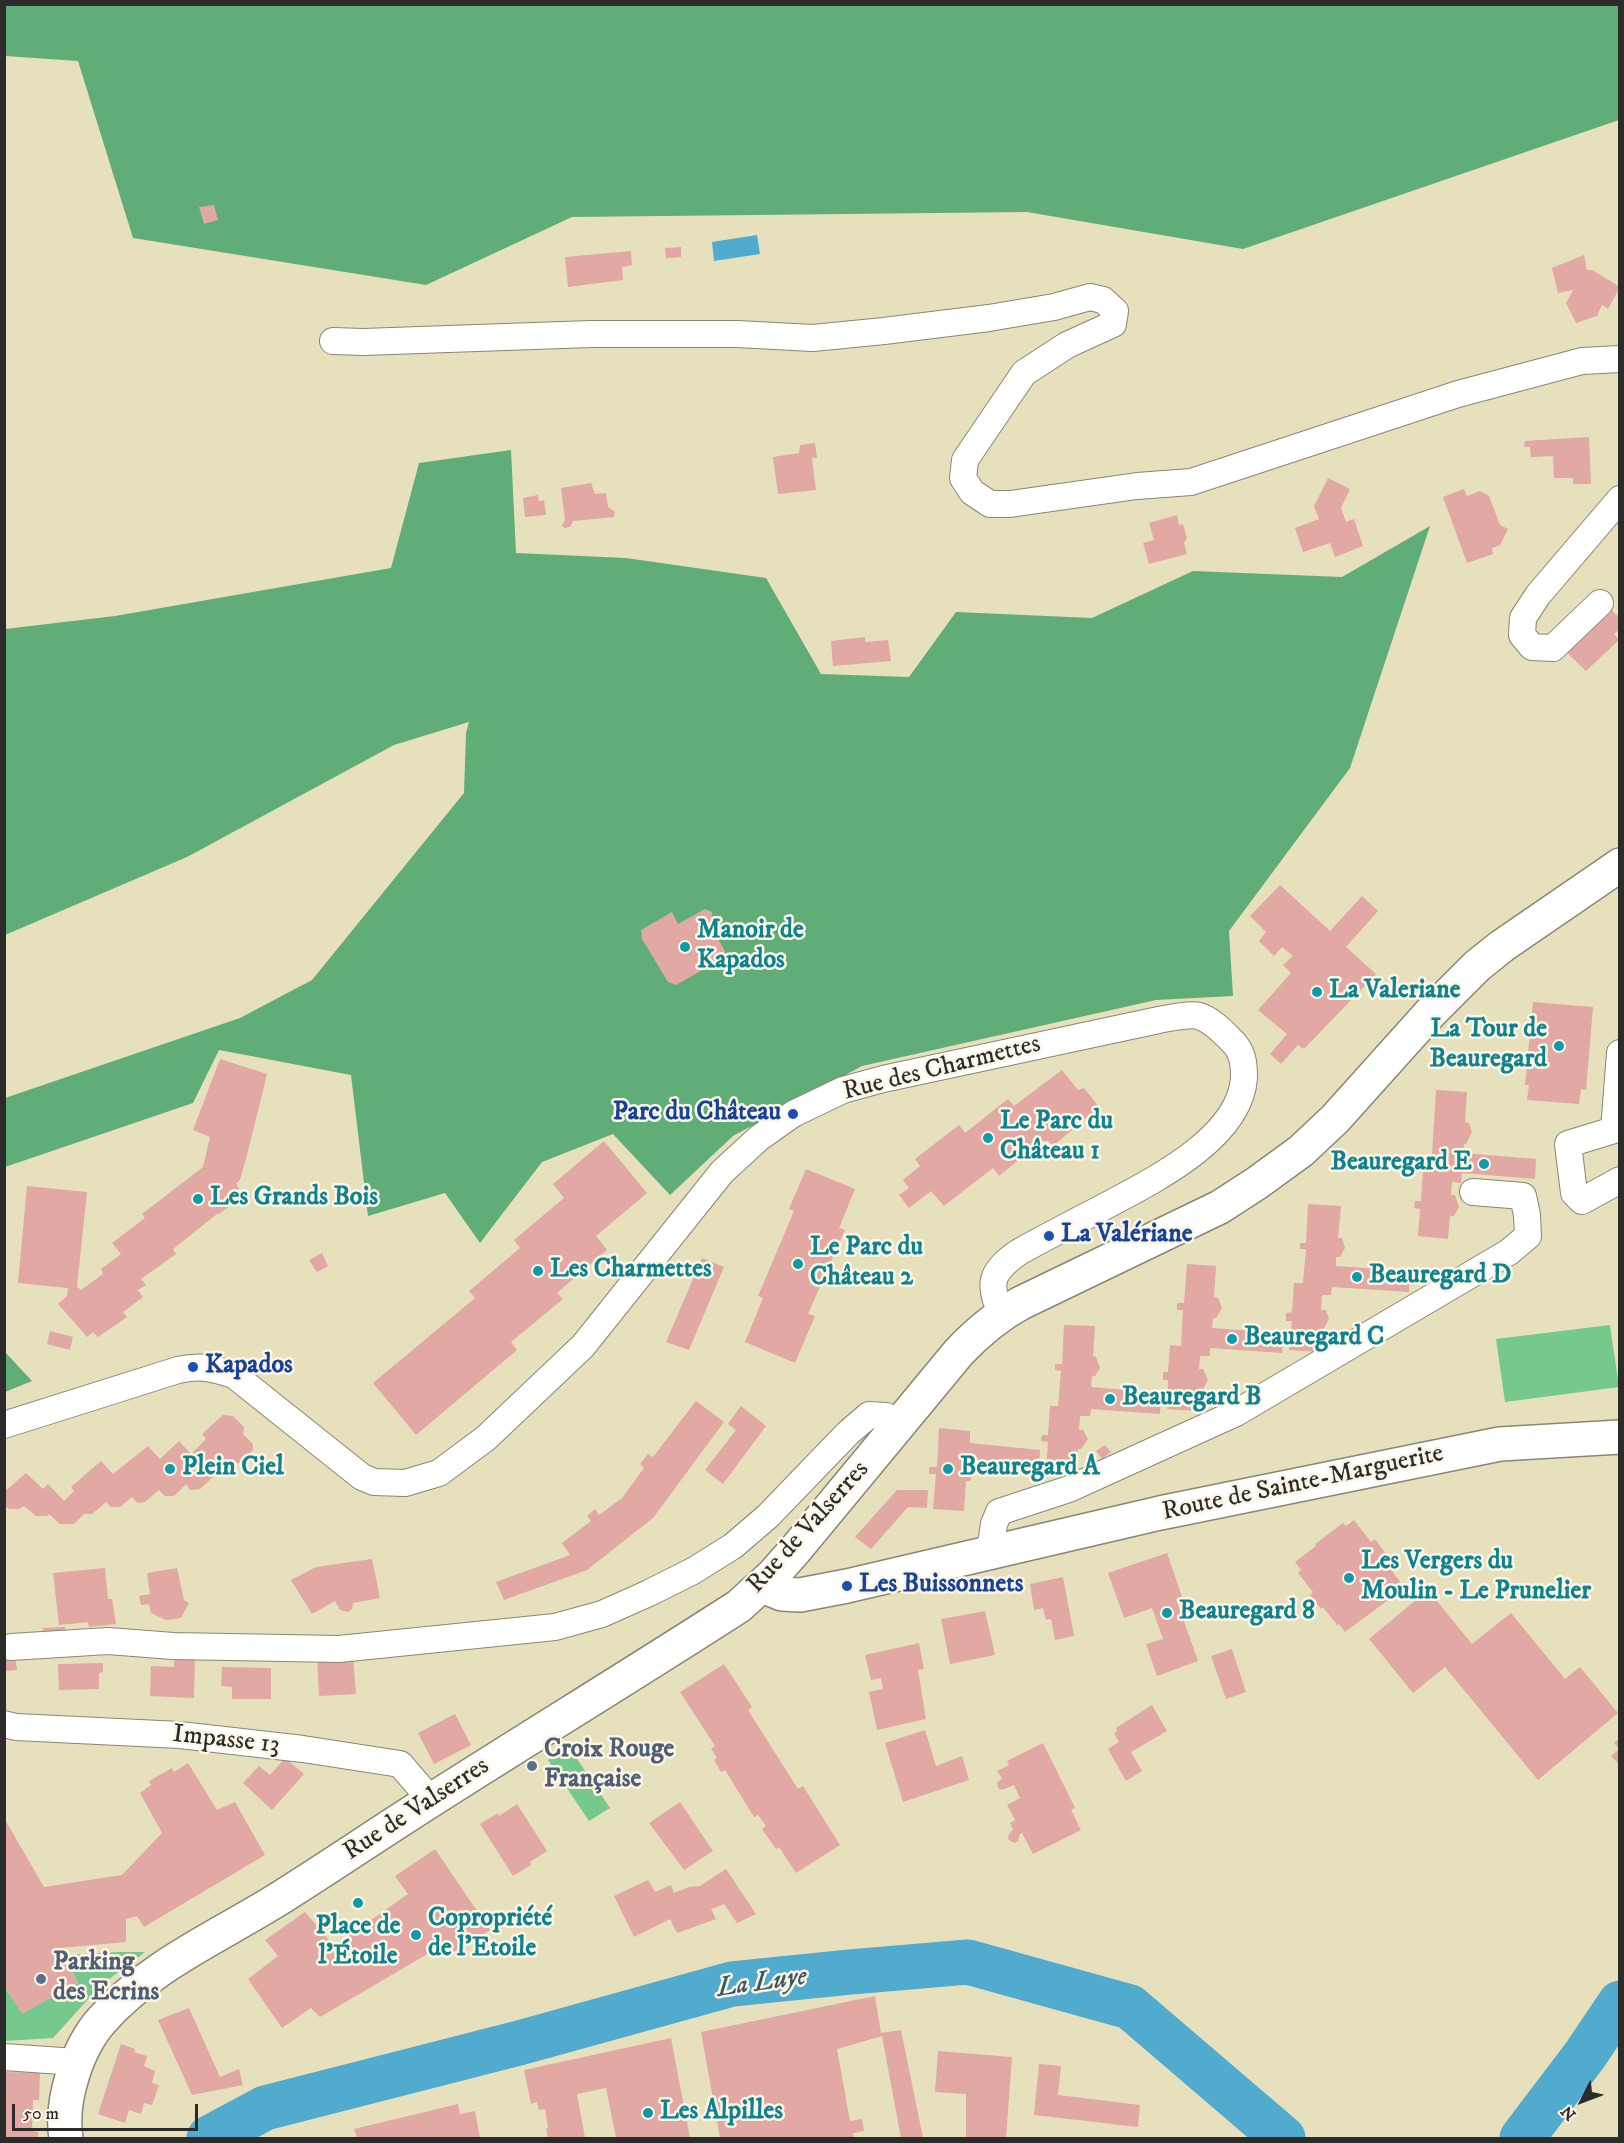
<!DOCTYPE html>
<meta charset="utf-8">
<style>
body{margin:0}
#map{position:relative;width:1624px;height:2143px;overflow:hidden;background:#e7e0bc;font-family:"IM FELL DW Pica",serif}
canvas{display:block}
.frame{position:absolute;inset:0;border:6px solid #2b2b2b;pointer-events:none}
.north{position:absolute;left:1552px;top:2071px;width:60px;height:60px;-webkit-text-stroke:4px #fcf5e5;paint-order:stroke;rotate:228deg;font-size:16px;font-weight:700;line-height:24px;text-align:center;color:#2b2b2b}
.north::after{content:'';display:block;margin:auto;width:21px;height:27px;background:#2b2b2b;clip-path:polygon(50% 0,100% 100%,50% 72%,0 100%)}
.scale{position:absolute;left:12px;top:2104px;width:186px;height:27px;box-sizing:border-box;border:3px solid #2b2b2b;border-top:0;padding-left:8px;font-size:18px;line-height:21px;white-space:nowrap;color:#2b2b2b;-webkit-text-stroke:4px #fcf5e5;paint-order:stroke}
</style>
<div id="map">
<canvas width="1624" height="2143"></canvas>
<div class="frame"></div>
<div class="north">N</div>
<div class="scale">50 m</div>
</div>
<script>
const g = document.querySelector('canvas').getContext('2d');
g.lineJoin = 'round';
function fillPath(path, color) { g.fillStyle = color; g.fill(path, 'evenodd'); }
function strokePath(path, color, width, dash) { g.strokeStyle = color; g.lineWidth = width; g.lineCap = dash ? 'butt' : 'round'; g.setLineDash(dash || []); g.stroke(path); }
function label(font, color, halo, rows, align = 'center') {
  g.font = font + ' "IM FELL DW Pica",serif'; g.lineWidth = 5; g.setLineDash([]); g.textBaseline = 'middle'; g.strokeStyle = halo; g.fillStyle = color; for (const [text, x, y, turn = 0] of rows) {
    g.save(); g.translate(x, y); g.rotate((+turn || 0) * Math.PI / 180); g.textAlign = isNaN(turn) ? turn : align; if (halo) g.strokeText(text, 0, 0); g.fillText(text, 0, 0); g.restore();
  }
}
const green = new Path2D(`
 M1610,1325L1619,1387L1505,1402L1496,1339Z
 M569,1747L610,1808L589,1821L548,1760Z
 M118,1952H145L100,1986L53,2038L5,2041L4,1991L6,1989L22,2013L78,1983L65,1955Z`);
const forest = new Path2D(`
 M4,5H1619V120L1243,249L1027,212L572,217L426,285L133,238L78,61L5,56Z
 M511,450L516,553L626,558L766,578L821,674L909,677L956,612L1092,618L1193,571L1342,577L1430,526L1350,768L1229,931L1233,996L1156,1000L862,1066L733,1136L670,1195L613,1134L542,1162L480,1243L445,1193L368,1216L351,1075L219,1050L193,1103L5,1167V1098L240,1018L312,980L464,793L466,733L469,722L394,745L187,857L5,935V629L115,616L391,568L419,463Z
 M5,1352L32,1381L5,1392H4Z`);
const water = new Path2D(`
 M757,235L760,254L714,261L712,242Z`);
const river = new Path2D(`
 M209,2138L265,2108L519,2043L732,1984L850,1972L968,1962L1130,2007L1283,2138
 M1522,2138L1585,2055L1620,2003`);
const building = new Path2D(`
 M214,205L218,220L204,224L199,207Z
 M681,247V257L666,258L665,248Z
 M631,251L632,265L622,267L623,280L568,287L565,257Z
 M1584,255L1587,270H1592L1620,287L1608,309L1602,305L1597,316L1576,323L1566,303L1573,290L1558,293L1552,268Z
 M1589,437L1591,484H1573V478H1554L1553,456L1531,457L1530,447H1524L1525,441Z
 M815,443L817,458H812L816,490L778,494L773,457L799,453L800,445Z
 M1328,478L1350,489L1341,508L1346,522L1354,519L1363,546L1335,557L1330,543L1303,552L1295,528L1319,519L1314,506Z
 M591,483L595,494L606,493L608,507L615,512L614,517L573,521L570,527L564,528L562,525L565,520L561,488Z
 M1464,489L1467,496L1480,491L1489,496L1500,525L1508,529L1500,545L1492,548L1493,554L1467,563L1443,497Z
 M538,495L539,501L544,500L546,515L525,517L523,498Z
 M1177,515L1179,525L1183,524L1187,538L1184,543L1187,554L1149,564L1143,543L1154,540L1149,523Z
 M1607,606L1620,618V629L1614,634L1619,640L1586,671L1563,649Z
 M865,637V642L888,640L891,661L833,666L831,641Z
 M1280,885L1330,931L1362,896L1378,911L1346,947L1376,974L1304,1049L1298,1045L1281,1064L1270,1054L1287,1034L1258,1010L1291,973L1283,965L1293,956L1282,947L1274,956L1259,941L1266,932L1250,916Z
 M705,909L712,912V919L709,923L725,951L722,959L676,985L668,982L642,939L641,930L672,912L678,924Z
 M1533,1002L1593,1007L1586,1090L1581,1089L1579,1104L1527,1100L1529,1085H1525Z
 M220,1059L267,1074L247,1155L240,1180L236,1183L239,1189L231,1195L235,1202L219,1214H217L173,1249L176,1254L141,1279L146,1285L138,1290L143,1297L123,1312L127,1317L98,1337L93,1332L87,1337L58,1304L67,1296L68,1288L18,1283L27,1186L87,1192L77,1287L81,1290L103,1274L101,1269L121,1254L112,1243L145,1218L142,1214L203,1167L210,1137L193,1130Z
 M1062,1070L1078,1090L1084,1088L1099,1107L1053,1146L1048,1141H1042L999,1176L993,1168L944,1206L931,1191L909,1208L899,1195L909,1188L903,1180L920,1166L915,1159L959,1125L965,1133L1008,1099L1014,1106Z
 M1436,1090L1467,1092L1465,1122L1469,1123L1472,1132L1466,1144H1464L1463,1153L1536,1159L1535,1179L1462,1173L1461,1183L1452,1182L1451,1195H1455L1459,1207L1454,1216H1450L1448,1239L1418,1236L1420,1209L1414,1208L1415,1201H1421L1423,1170L1431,1171Z
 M604,1141L647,1193L596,1236L607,1250L557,1293L563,1299L511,1342L517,1350L416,1435L373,1383L475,1298L469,1291L520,1248L514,1240L564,1198L553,1184Z
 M806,1169L855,1189L839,1228L845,1230L808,1314L815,1316L795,1363L745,1342L763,1298L758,1296L794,1211L789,1209Z
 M1308,1204L1341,1206L1338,1238H1342L1345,1248L1340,1257H1336V1266L1410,1271L1409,1292L1332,1287L1331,1295H1322L1321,1310H1326L1329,1319L1323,1330H1319L1318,1352L1289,1350L1292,1321H1286V1313L1292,1312L1294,1283H1303L1306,1249H1300V1243H1306Z
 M322,1253L328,1266L317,1272L309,1260Z
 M702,1258L724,1267L689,1350L666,1342Z
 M1187,1264L1216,1266L1214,1297L1218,1298L1222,1308L1216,1318H1213L1212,1328L1283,1333L1282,1353L1210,1348V1356H1200L1199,1369H1203L1208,1380L1203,1389H1198L1197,1411L1167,1409L1168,1380H1163V1372H1168L1170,1345L1181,1346L1183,1310H1177V1303H1184Z
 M1064,1325L1095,1326L1093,1356L1096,1357L1100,1368L1095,1376H1092L1091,1387L1161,1393L1160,1414L1091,1409L1090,1416H1080L1079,1430H1083L1088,1439L1081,1449H1078L1077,1473L1046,1471L1048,1442L1041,1441L1042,1435H1048L1050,1406H1058L1061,1371L1055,1370V1364H1062Z
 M50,1331L73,1337L70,1350L47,1344Z
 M696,1401L724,1422L653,1518L587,1570L504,1600L496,1582L570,1555L562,1543L591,1521L587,1516L595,1509L599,1515L622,1498L644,1468L640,1464L648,1454L653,1457Z
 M741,1406L766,1426L723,1484L705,1470L736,1430L728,1424Z
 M223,1415L233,1416L244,1427L243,1434L253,1444V1450L239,1463L226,1465L200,1489L190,1490L186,1484L174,1496H165L159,1490L145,1502L138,1503L132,1497L120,1507H111L106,1502L92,1514H84L74,1524H60L49,1514L47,1516H36L24,1506L19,1509H9L4,1505V1492L26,1473L43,1489L48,1484L64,1501L74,1491L71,1487L101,1461L113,1474L148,1446L160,1459L179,1441L191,1454L206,1439L202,1434Z
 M939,1428L970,1431V1443L1040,1450L1039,1470L979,1465L978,1458L968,1457V1461H972L975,1470L970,1481H966L964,1511L933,1509L936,1474H929V1467H937Z
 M1105,1445L1111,1452L1102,1459L1096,1451Z
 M897,1490H928L927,1508L908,1507L871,1549L855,1537Z
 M1354,1520L1371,1542L1375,1539L1388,1557L1384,1560L1400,1582L1396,1587L1399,1592L1345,1632L1339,1624L1337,1625L1323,1607L1321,1609L1310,1595L1313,1592L1298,1573L1301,1570L1295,1562L1316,1546L1315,1544L1343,1523L1346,1526Z
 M1167,1553L1182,1597L1176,1599L1198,1661L1157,1676L1146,1644L1163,1639L1152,1608L1124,1618L1108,1573Z
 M372,1559L380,1598L353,1603L352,1609L348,1612L340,1610L335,1601L312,1614L291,1580L316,1567Z
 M105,1568L108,1599H112L116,1624L89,1627L88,1622L59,1625L53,1573Z
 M177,1568L184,1600L189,1603L181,1618L166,1620L151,1613L149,1604L141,1605L139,1596L150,1594L147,1573Z
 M1063,1577L1074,1636L1055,1640L1051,1619L1046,1620L1043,1608L1034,1610L1030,1584Z
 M1428,1590L1472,1644L1511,1613L1565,1679L1580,1667L1618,1713L1538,1780L1445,1667L1413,1693L1369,1639Z
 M985,1611L995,1655L950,1664L941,1619Z
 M65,1627L66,1638L44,1640L43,1628Z
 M919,1643L924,1669L918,1670L926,1719L877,1730L869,1692L883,1689L881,1678L871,1680L865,1655Z
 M1232,1649L1246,1692L1226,1699L1211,1656Z
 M174,1653L195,1654L194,1698L150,1696L151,1666L174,1667Z
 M353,1656L356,1694L319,1696L317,1657Z
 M15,1657L17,1670L4,1671V1658Z
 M103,1663V1672L99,1673V1689L59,1690L58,1664Z
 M724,1664L752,1707L748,1710L798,1789L803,1786L840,1845L796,1873L779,1847L776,1849L762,1829L766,1826L758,1815L754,1817L725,1770L721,1772L714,1760L717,1758L711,1749L715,1746L680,1692Z
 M222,1667L271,1668V1699H232V1687L221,1686Z
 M1152,1705L1167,1731L1131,1752L1142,1771L1126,1781L1108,1749L1119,1742L1114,1733L1117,1731L1116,1728Z
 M455,1714L471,1745L434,1764L418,1733Z
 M925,1730L936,1766L962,1756L969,1780L903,1802L885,1743Z
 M1620,1738V1765L1611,1756L1619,1749L1614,1743Z
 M1043,1743L1075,1808L1071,1810L1081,1830L1033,1854L1022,1833L1020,1834L1018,1841L1014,1843L1008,1839L1009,1834L1013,1830L1010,1823L1015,1820L1007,1805L1020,1798L1014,1785L1002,1790L998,1788L997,1783L1002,1778L997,1771L1009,1765L1007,1761Z
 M285,1758L304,1774L272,1810L243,1783L259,1766L270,1775Z
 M188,1763L217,1810L235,1802L265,1855L144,1927L137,1916L126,1919V1942L61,1948L78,1983L22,2014L4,1985V1818L44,1887L122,1875L162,1833L140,1793L151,1785L149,1781L172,1768L174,1772Z
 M680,1802L713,1851L684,1870L649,1823Z
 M517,1804L547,1851L530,1862L531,1865L513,1876L480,1824L498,1813L499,1816Z
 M435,1849L490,1930L447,1956L441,1946L320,2017L311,2008L282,2028L248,1979L278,1956L265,1940L305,1912L334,1946L408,1894L395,1876Z
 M726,1869L756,1914L737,1923L724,1904L711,1909L716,1919L677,1933L670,1919L634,1937L614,1896L648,1880L655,1892L671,1885L674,1893L689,1887L700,1886Z
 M875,1996L881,2033L901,2030L923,2138H901L882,2036L837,2049L850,2121L862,2119L864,2131L853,2133L854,2138H720L701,2032Z
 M189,2008L220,2077L239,2069L243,2085L192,2095L158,2020Z
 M671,2038L690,2138H616L606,2088L577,2094L585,2138H548L546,2129L548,2128L545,2109L539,2110L537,2102L531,2104L524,2070Z
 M121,2044L135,2049L134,2052L147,2056L144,2066L155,2071L152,2083L159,2085L152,2105L144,2103L141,2114L129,2110L125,2123L98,2114Z
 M938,2051L1012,2057L1006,2138H966V2094L935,2092Z
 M1039,2064L1061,2066L1058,2095L1140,2105L1138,2127L1034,2115Z
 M4,2072L40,2073L39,2100H33L32,2131L38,2132V2138H4Z
 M458,2104L460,2114L475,2111L480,2138H357L354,2129Z`);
const minor = new Path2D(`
 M333,341L363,342L591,334H737L813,338L884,331L989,318L1054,307L1090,297L1103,300L1115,311L1113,324L1067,345L1024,373L965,460L963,478L972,492L990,504H1010L1137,486L1191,482L1458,394L1582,361L1620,359
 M1600,603L1553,648L1532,647L1522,635L1523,618L1538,595L1620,499
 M1620,1053L1614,1130L1568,1144L1574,1193L1582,1201L1620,1180
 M4,1425L178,1370C201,1365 212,1368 234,1375L362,1477L374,1482L405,1483L439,1473L486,1438L583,1346L722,1172L759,1138L793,1114L843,1090L883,1079L1140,1024C1155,1021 1186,1013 1199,1016C1212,1020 1223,1032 1232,1041C1243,1052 1244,1063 1244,1078C1240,1140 1148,1183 1100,1209C1073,1223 1046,1237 1019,1252C992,1271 986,1283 1002,1314
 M990,1551L994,1524L999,1512L1069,1489L1236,1413L1509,1252L1528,1236L1527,1215L1523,1196L1473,1192
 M11,1647L108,1641L173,1646L339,1649L555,1627L602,1614L649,1593L693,1571L733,1546L768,1516L848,1433L869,1415L886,1416L900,1425
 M4,1724L16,1727L180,1735L303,1749L400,1764L431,1800
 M4,2057L76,2062`);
const tertiary = new Path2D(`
 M762,1586L782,1594L800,1595L847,1586L1160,1513L1485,1447L1500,1444L1620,1437
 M66,2138C60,2101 77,2048 102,2020C152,1963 225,1934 288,1893C337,1862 384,1830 433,1799C535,1734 638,1671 739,1606L773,1575L796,1549L959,1352C978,1332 997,1316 1021,1303L1220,1207L1257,1183L1301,1151L1335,1119L1432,1011L1477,966L1502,946L1620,865`);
const markers = [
 [685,947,6,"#0f9aa8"],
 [1317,992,6,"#0f9aa8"],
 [1559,1046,6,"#0f9aa8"],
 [793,1114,6,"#1a4fb4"],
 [988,1138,6,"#0f9aa8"],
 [1484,1164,6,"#0f9aa8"],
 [198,1199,6,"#0f9aa8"],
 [1049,1236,6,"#1a4fb4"],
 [798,1264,6,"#0f9aa8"],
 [538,1271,6,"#0f9aa8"],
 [1357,1277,6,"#0f9aa8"],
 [1232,1339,6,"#0f9aa8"],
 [193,1367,6,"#1a4fb4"],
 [1110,1399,6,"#0f9aa8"],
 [170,1469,6,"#0f9aa8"],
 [948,1469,6,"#0f9aa8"],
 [1349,1578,6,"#0f9aa8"],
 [847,1586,6,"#1a4fb4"],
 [1167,1613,6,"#0f9aa8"],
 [532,1766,6,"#5c6f8a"],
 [358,1903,6,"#0f9aa8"],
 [416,1935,6,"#0f9aa8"],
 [41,1979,6,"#5c6f8a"],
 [648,2113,6,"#0f9aa8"]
];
const cultureNames = [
 ["Manoir de",697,932],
 ["Kapados",697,962],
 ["La Valeriane",1329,992],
 ["La Tour de",1547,1031,"right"],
 ["Beauregard",1547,1061,"right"],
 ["Le Parc du",1000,1123],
 ["Château 1",1000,1153],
 ["Beauregard E",1472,1164,"right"],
 ["Les Grands Bois",210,1199],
 ["Le Parc du",810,1249],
 ["Château 2",810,1279],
 ["Les Charmettes",550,1271],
 ["Beauregard D",1369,1277],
 ["Beauregard C",1244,1339],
 ["Beauregard B",1122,1399],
 ["Plein Ciel",182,1469],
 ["Beauregard A",960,1469],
 ["Les Vergers du",1361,1563],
 ["Moulin - Le Prunelier",1361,1593],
 ["Beauregard 8",1179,1613],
 ["Copropriété",428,1920],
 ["de l'Etoile",428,1950],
 ["Place de",358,1928,"center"],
 ["l'Étoile",358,1958,"center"],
 ["Les Alpilles",660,2113]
];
const streetNames = [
 ["Rue des Charmettes",942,1069,-14],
 ["Route de Sainte-Marguerite",1303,1484,-12],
 ["Rue de Valserres",809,1528,-48],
 ["Impasse 13",226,1741,6],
 ["Rue de Valserres",417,1810,-33]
];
const transitNames = [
 ["Parc du Château",781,1114,"right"],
 ["La Valériane",1061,1236],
 ["Kapados",205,1367],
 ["Les Buissonnets",859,1586]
];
const serviceNames = [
 ["Croix Rouge",544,1751],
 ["Française",544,1781],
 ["Parking",53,1964],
 ["des Ecrins",53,1994]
];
const waterNames = [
 ["La Luye",762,1984,-8]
];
fillPath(green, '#75c98d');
fillPath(forest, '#60ad78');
fillPath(water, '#50abce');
strokePath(river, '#50abce', 45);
fillPath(building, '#e1a8a4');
strokePath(minor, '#898674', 28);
strokePath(tertiary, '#898674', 36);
strokePath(minor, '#fff', 26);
strokePath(tertiary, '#fff', 33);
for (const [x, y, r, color] of markers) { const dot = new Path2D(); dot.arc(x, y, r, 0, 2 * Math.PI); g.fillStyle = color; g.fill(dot); strokePath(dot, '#fcf5e5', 2); }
label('bold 26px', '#0d838f', '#fcf5e5', cultureNames, 'left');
label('26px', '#2b2b2b', '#fcf5e5', streetNames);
label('bold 26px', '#164399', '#fcf5e5', transitNames, 'left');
label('bold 26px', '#4e5e75', '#fcf5e5', serviceNames, 'left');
label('italic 27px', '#385864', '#fcf5e5', waterNames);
</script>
